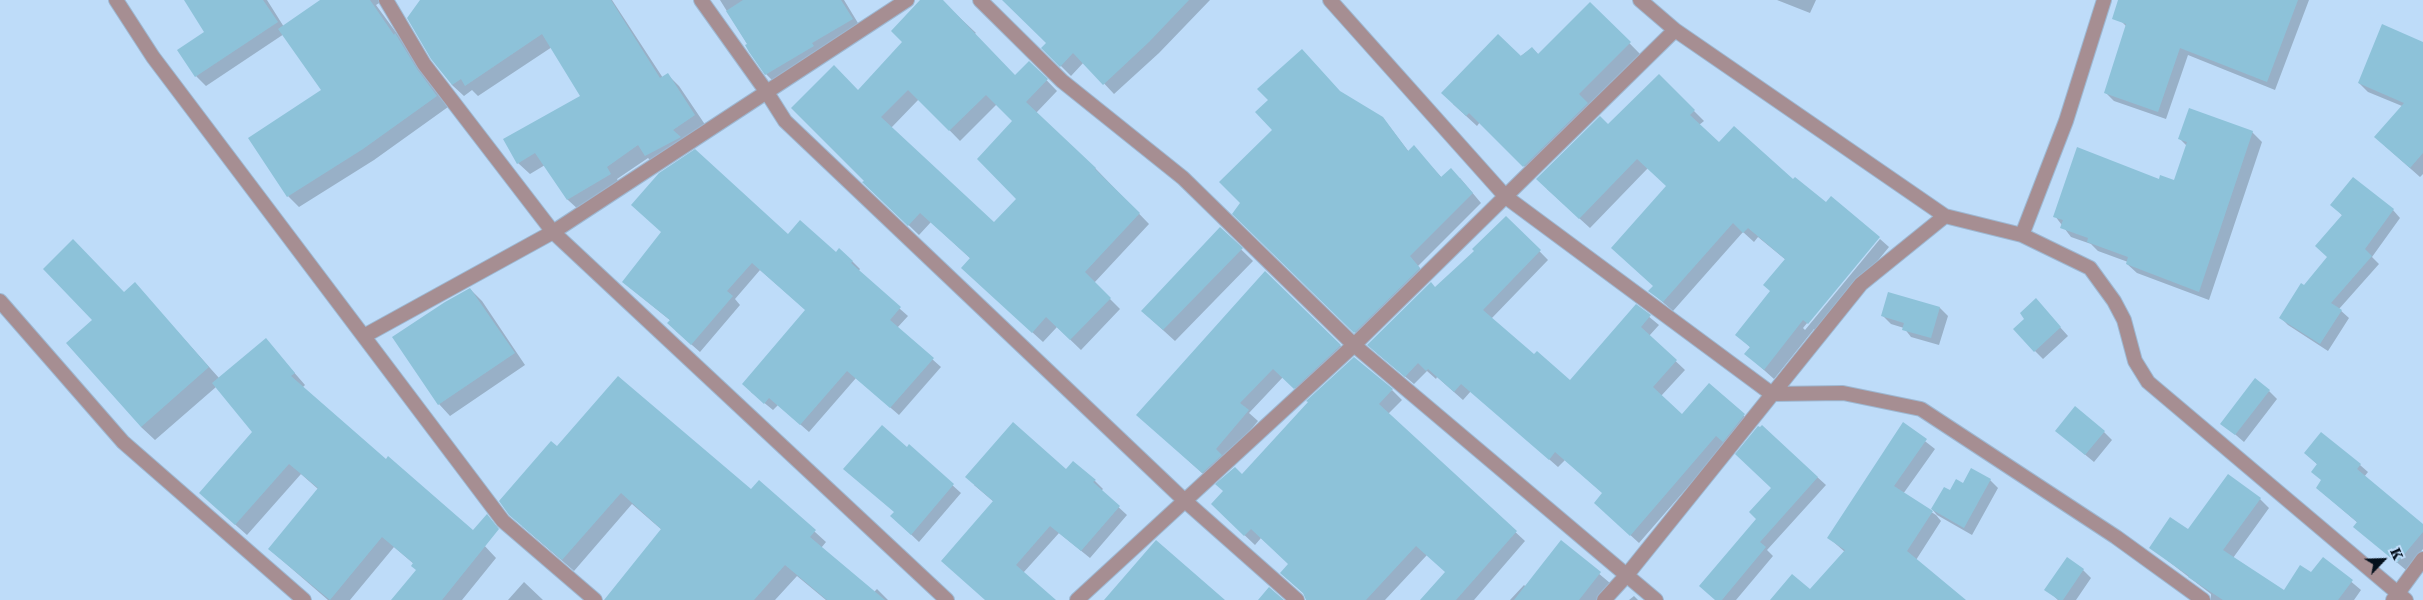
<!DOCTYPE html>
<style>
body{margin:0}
#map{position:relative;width:2423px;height:600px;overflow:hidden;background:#bedcf9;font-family:"Roboto Serif",serif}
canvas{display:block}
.north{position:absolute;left:2358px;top:535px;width:50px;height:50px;-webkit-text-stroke:4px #bedcf9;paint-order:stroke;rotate:66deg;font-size:14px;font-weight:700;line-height:20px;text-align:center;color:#04101c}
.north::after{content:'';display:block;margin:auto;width:18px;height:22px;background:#04101c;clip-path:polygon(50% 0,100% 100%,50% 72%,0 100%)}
</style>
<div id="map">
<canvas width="2423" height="600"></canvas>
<div class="north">K</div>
</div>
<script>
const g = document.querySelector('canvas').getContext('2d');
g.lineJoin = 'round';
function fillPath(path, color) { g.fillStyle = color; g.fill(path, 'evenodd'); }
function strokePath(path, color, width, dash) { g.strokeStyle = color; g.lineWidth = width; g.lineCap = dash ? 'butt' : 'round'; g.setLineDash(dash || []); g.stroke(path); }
const shadow = new Path2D(`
 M185,0H267L284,27L322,0H384L376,5L406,46L428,81L448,107L374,160L299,207L288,196L323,90L284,34L206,86L196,76L206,32Z
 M421,0H612L663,78L668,75L679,86L706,126L657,167L648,158L617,179L621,186L580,211L568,200L545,165L530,174L518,163L582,96L552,47L478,96L472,90L464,96L452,85Z
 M720,0H844L861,28L775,83L766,74Z
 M922,0H941L976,33L973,35L1015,77L1029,62L1057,91L1036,113L1095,168L1149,224L1094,283L1120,309L1081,350L1057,327L1043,342L973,278L971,259L931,222L919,235L874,192L865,181L858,91L904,42ZM919,99L960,141L997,104L1014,121L1018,199L994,224L891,128Z
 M1004,0H1210L1159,53L1114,94L1084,62L1071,76L1043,48L1048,43Z
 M1777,0H1816L1810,13Z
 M2129,0H2309L2275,90L2188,55L2166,119L2114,101L2105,92L2127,27L2121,21Z
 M1590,3L1640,54L1588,105L1597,114L1534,176L1480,122L1477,126L1453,104L1532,48L1539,55Z
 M2423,43V174L2420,177L2385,146L2402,106L2368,92L2359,83Z
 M1659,76L1704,121L1699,125L1719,144L1793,181L1878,237L1803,328L1805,330L1880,239L1889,247L1818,333L1814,329L1774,379L1746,354L1751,348L1737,335L1772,292L1786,260L1758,237L1754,242L1743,232L1673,311L1650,291L1654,286L1668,186L1648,168L1590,228L1547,189Z
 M1341,93L1383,118L1409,152L1414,147L1442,178H1460L1481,203L1418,266L1428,278L1364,341L1234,214L1241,203L1273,130Z
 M2252,132L2262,142L2209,300L2137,273L2127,264L2128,262L2098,251L2091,244L2071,237L2055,216L2159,180L2175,181L2187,146L2180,139Z
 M2332,205L2393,210L2400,218L2372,257L2379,264L2339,309L2349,318L2328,351L2288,325L2281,318L2329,257L2343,216Z
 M1506,217L1548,260L1491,319L1534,356L1571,382L1636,306L1659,325L1649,336L1685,370L1661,396L1682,416L1709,385L1753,424L1725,444L1639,543L1604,511V494L1565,460L1558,467L1471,391L1463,400L1437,377L1436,379L1427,371L1414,384L1377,353L1435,288L1476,251Z
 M1220,229L1253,261L1175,341L1142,311Z
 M788,236L852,261L860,269L858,272L908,316L897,328L941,367L899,415L856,378L809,432L778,405L773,410L751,392L807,311L760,270L735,299L740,305L700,352L676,331L671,321L623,282Z
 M1265,272L1350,355L1304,397L1283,377L1249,413L1258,421L1225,460L1212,482L1148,424Z
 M135,284L219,378L266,340L305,385L302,388L482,543L496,558L462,600H392L417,570L414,564L394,547L350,600H328L269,549L318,489L301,474L247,535L212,504L254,432L216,387L155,440L141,427L124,294Z
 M470,289L482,301L525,365L450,416L439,404Z
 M1940,308L1948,316L1939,345L1911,337L1904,328L1891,324L1883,316Z
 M2043,308L2068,336L2043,359L2035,351L2026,319Z
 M1392,390L1402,400L1388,414L1525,541L1474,600H1422L1446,572L1427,555L1385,600H1311L1292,583L1289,564L1261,538L1255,545L1222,514L1243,476Z
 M2269,391L2277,399L2244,442L2222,423Z
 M1903,424L1935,449L1903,494L1936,515L1941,521L1916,560L1964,600H1772L1810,591L1845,552L1829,538Z
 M1762,427L1826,485L1767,550L1773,556L1736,600H1716L1773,488Z
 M2104,432L2112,440L2094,462L2065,438Z
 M909,446L961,493L919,542L900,524L907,448Z
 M557,448L752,491L760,482L826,542L821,548L874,592L877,589L888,600H826L797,576L775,600H605L662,530L632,504L574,571L522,526Z
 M2305,453L2360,465L2368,472L2364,477L2423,525V549L2406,570L2363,534L2358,523L2317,488L2322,481L2318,465Z
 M1066,471L1095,481L1103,489L1101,491L1127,515L1090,558L1059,533L1023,573L1051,600H986L994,502L974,485Z
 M1990,480L1998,488L1972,535L1937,515L1932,509L1950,492L1963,485Z
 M2260,499L2269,508L2233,558L2284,592L2311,574L2323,558L2361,590L2354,600H2211V594L2151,548Z
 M1561,542L1610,583L1597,600H1510L1524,585L1526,587Z
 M2083,570L2091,578L2076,600H2058L2046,589Z
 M524,582L543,600H508Z
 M1634,596L1638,600H1629Z`);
const building = new Path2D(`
 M184,0H263L278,22L195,77L177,50L204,32Z
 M320,0H370L394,35L395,33L417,69L437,96L363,149L287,197L248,138L321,90L278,29Z
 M420,0H611L660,78L668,73L695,115L673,130L681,137L645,156L638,145L607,167L611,174L567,200L535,153L517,164L503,139L580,96L542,34L465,86L461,79L452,85L431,59L407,18Z
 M743,0H841L853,19L812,43L814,46L765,75L749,52L745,45L747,44L726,11Z
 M920,0H943L1015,75L1029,61L1048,79L1026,102L1096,168L1095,169L1140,213L1085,272L1111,298L1070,340L1046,317L1032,333L961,268L970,258L920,213L908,226L862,182L864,181L791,108L834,65L858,90L902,42L891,31ZM908,90L949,131L986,95L1012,121L977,159L1016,199L994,222L881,117Z
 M1002,0H1189L1149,42L1103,85L1073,53L1060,67L1041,48L1046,43Z
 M2118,0H2298L2267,82L2180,48L2158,112L2104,93L2126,24L2112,19Z
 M1590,2L1631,42L1579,94L1588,103L1523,167L1469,113L1466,116L1441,93L1498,34L1521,56L1532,47L1538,54Z
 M2382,24L2423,42V153L2410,168L2374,137L2404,103L2358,83Z
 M1302,49L1340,91L1383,117L1408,151L1414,145L1441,177L1451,168L1473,193L1410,256L1420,268L1354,333L1232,214L1240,203L1219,182L1272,130L1255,112L1268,100L1257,89Z
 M1659,74L1695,110L1690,115L1719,142L1734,126L1793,179L1795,177L1826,202L1831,196L1880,237L1808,324L1803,320L1764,370L1744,354L1750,347L1735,335L1770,291L1763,285L1785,259L1748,228L1743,233L1733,223L1663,302L1648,291L1653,286L1611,248L1666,186L1637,159L1579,219L1536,179L1600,116L1608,124Z
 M2189,108L2253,131L2199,292L2126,264L2128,257L2087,242L2088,238L2060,228L2063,220L2053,217L2077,147L2159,179L2160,175L2174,180L2187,142L2178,139Z
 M695,149L788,234L800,220L836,252L839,248L853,261L851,263L901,307L890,320L934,358L890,408L847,371L800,425L769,398L764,404L742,384L805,310L752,263L727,291L733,296L691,345L667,323L670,320L622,282L661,232L631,205L659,173Z
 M2353,177L2394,209L2365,249L2372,256L2331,303L2342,310L2320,344L2279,318L2301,283L2304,285L2327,257L2315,246L2342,215L2330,205Z
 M1506,216L1541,250L1483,310L1534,354L1537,351L1570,380L1636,304L1651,315L1641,327L1677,360L1653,387L1682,414L1709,383L1745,414L1723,442L1716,436L1630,536L1594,503L1602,493L1555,452L1549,460L1461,384L1454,392L1428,369L1426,371L1418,363L1405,377L1367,345L1431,282L1435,287L1474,251L1472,249Z
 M1220,227L1243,248L1163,330L1141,311Z
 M73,239L124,292L135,282L209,367L141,427L66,343L92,320L43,269Z
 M1265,271L1341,345L1294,389L1273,369L1240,403L1249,410L1216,449L1222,455L1202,473L1136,415Z
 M470,288L515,353L438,405L392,337L445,302Z
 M1888,292L1940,307L1931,338L1902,330L1904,323L1881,316Z
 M2036,298L2061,327L2034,352L2013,329L2024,319L2020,313Z
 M266,338L295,373L291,376L386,459L388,456L473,530L487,514L499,529L442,600H391L416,570L411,566L413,563L382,537L330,600L268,549L318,488L289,464L235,525L199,493L252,432L212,383Z
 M1354,357L1393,389L1379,404L1517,531L1456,600H1420L1445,572L1416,546L1366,600H1306L1303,593L1280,573L1288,564L1251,529L1244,536L1211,504L1223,491L1215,484L1235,467L1242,474L1308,402L1306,401Z
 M618,376L751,489L759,480L816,530L810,537L885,600H827L785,565L754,600H604L661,529L621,493L562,560L509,515L499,501L551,441L557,446Z
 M2255,378L2270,390L2235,435L2220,424Z
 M2075,406L2105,431L2085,455L2055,431Z
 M1013,422L1066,469L1073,461L1096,480L1093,482L1120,506L1081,551L1050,526L1016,565L1056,600H985L941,561L993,501L965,477Z
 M1903,422L1927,439L1894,486L1933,511L1907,551L1966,600H1770L1792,574L1810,589L1845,550L1827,538Z
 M882,425L907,447L909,444L954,484L911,535L890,516L894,512L843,469Z
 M1762,425L1818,477L1760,542L1766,547L1722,600H1715L1699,586L1756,519L1749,512L1771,488L1735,454L1758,426L1760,427Z
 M2321,432L2361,464L2357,469L2423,524V532L2397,563L2353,527L2357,522L2316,488L2321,480L2311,472L2317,464L2304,453Z
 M1971,468L1991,479L1964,528L1931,509L1944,487L1950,490L1956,479L1963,483Z
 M2228,474L2261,498L2223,550L2284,590L2300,565L2311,572L2323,557L2353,580L2338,600H2223L2188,577L2189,576L2149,548L2170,517L2188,529Z
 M1156,540L1225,600H1104Z
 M1561,540L1601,572L1579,600H1514Z
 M2067,557L2084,569L2063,600H2059L2044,590Z
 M1269,587L1284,600H1258Z`);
const minor = new Path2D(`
 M116,0L153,57L503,521L595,600
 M386,0L424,64L553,232L947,600
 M701,0L766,91L785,121L1184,500L1297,600
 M980,0L1062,81L1183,178L1354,345L1656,600
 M1330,0L1506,197L1772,394L1843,393L1921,409L2116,537L2203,600
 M1640,0L1675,30L1945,216L2022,235L2066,121L2104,0
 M2022,235L2090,268L2114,301L2124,320L2135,361L2148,382L2406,600
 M0,301L123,442L304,600
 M364,336L553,232L907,0
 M1077,600L1354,345L1675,30
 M1604,600L1626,576L1861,284L1945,216
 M2393,600L2423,559`);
fillPath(shadow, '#0003');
fillPath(building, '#8dc2d9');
strokePath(minor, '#9db7d1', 16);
strokePath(minor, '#a68e92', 14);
</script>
